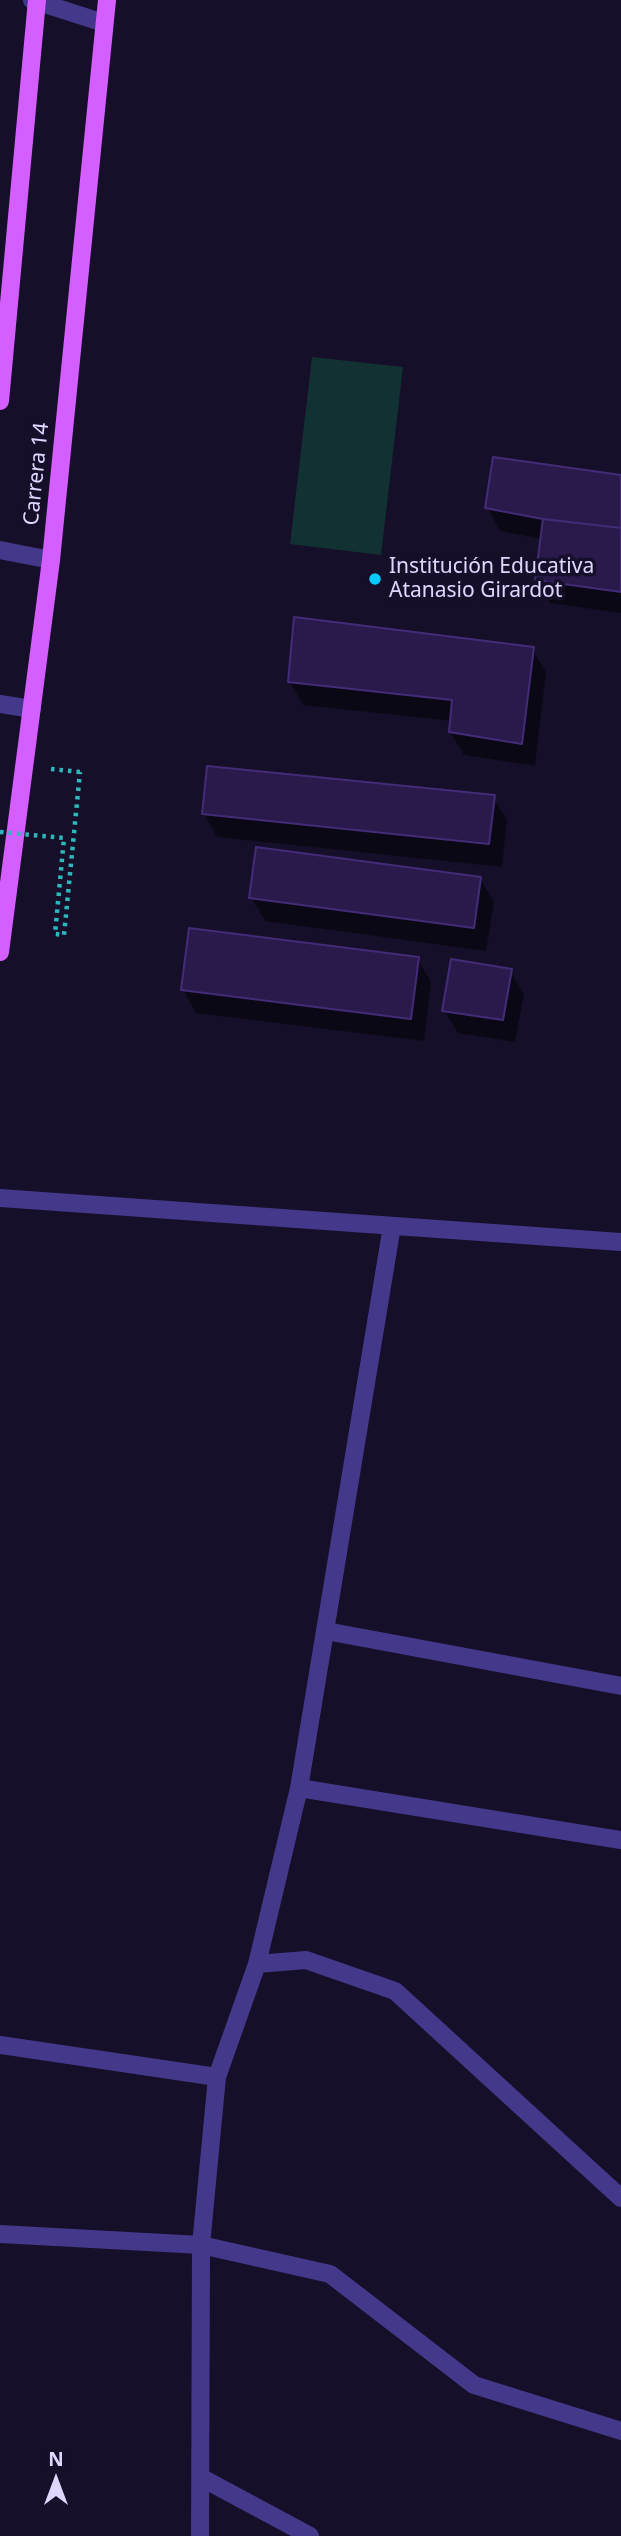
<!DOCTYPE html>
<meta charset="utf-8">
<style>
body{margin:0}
#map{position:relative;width:621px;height:2536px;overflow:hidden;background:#160f29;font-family:"Noto Sans",sans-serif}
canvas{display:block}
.north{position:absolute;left:21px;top:2445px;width:70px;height:70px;-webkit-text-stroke:5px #160f29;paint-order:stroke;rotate:0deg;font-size:19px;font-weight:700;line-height:28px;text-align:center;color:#e0d7ff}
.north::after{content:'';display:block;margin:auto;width:24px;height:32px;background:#e0d7ff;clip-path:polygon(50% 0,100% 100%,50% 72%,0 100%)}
</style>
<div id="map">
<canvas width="621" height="2536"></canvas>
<div class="north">N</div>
</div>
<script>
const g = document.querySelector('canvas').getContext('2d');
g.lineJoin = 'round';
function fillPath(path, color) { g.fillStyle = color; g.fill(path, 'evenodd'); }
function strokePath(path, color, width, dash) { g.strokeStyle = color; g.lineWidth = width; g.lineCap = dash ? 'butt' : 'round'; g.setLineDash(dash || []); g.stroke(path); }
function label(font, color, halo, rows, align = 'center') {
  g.font = font + ' "Noto Sans",sans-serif'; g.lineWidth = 7; g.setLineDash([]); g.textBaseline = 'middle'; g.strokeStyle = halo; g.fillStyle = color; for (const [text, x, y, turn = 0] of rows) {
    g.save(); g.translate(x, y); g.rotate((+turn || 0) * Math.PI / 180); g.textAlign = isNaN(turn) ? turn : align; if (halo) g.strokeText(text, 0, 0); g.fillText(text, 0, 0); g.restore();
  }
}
const green = new Path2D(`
 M312,357L403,367L381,555L290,544Z`);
const shadow = new Path2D(`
 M621,477V613L550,603L537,580L542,539L500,531L487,507Z
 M532,649L546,672L535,766L464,755L450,732L452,721L303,705L289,681Z
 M493,797L507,820L502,867L217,837L204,814Z
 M480,879L494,902L486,951L265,921L251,897Z
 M418,959L431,982L424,1041L196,1013L183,989Z
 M510,971L524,994L515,1042L458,1033L444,1010Z`);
const building = new Path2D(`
 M493,457L621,475V528L543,519L485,508Z
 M543,519L621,528V592L535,580Z
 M294,617L534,647L522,744L449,732L452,700L288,682Z
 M207,766L495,795L489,844L202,814Z
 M256,847L481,877L474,928L249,898Z
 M189,928L419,957L411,1019L181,990Z
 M451,959L512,969L503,1020L442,1011Z`);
const path = new Path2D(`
 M51,769L80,772`);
const minor = new Path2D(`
 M32,0L104,23
 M0,550L51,560
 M0,704L32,709
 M0,1198L621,1242
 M326,1631L621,1686
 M299,1788L621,1840
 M257,1964L306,1960L395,1991L621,2198
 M0,2045L217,2077
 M0,2234L201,2245L330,2274L474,2385L621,2431
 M202,2478L310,2536
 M200,2536L201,2245L217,2077L257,1964L299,1788L392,1226`);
const major = new Path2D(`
 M0,401L37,0
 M0,952L51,560L107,0`);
const pathBridge = new Path2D(`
 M0,832L64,838L55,934L64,935L80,772`);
const markers = [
 [375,579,7,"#03cbff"]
];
const streetNames = [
 ["Carrera 14",37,474,-84]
];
const poiNames = [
 ["Institución Educativa",389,567],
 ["Atanasio Girardot",389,591]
];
fillPath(green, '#123133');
fillPath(shadow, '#0007');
fillPath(building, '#291a4b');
strokePath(building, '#432b78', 2);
strokePath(path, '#2bb9bf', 4.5, [3.5, 5]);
strokePath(minor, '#44388a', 18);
strokePath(major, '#d45eff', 18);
strokePath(pathBridge, '#2bb9bf', 4.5, [3.5, 5]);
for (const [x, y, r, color] of markers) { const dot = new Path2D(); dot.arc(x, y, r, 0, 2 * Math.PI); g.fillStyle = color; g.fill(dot); strokePath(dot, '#160f29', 2.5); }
label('21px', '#e0d7ff', '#160f29', streetNames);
label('21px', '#e0d7ff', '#160f29', poiNames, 'left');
</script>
